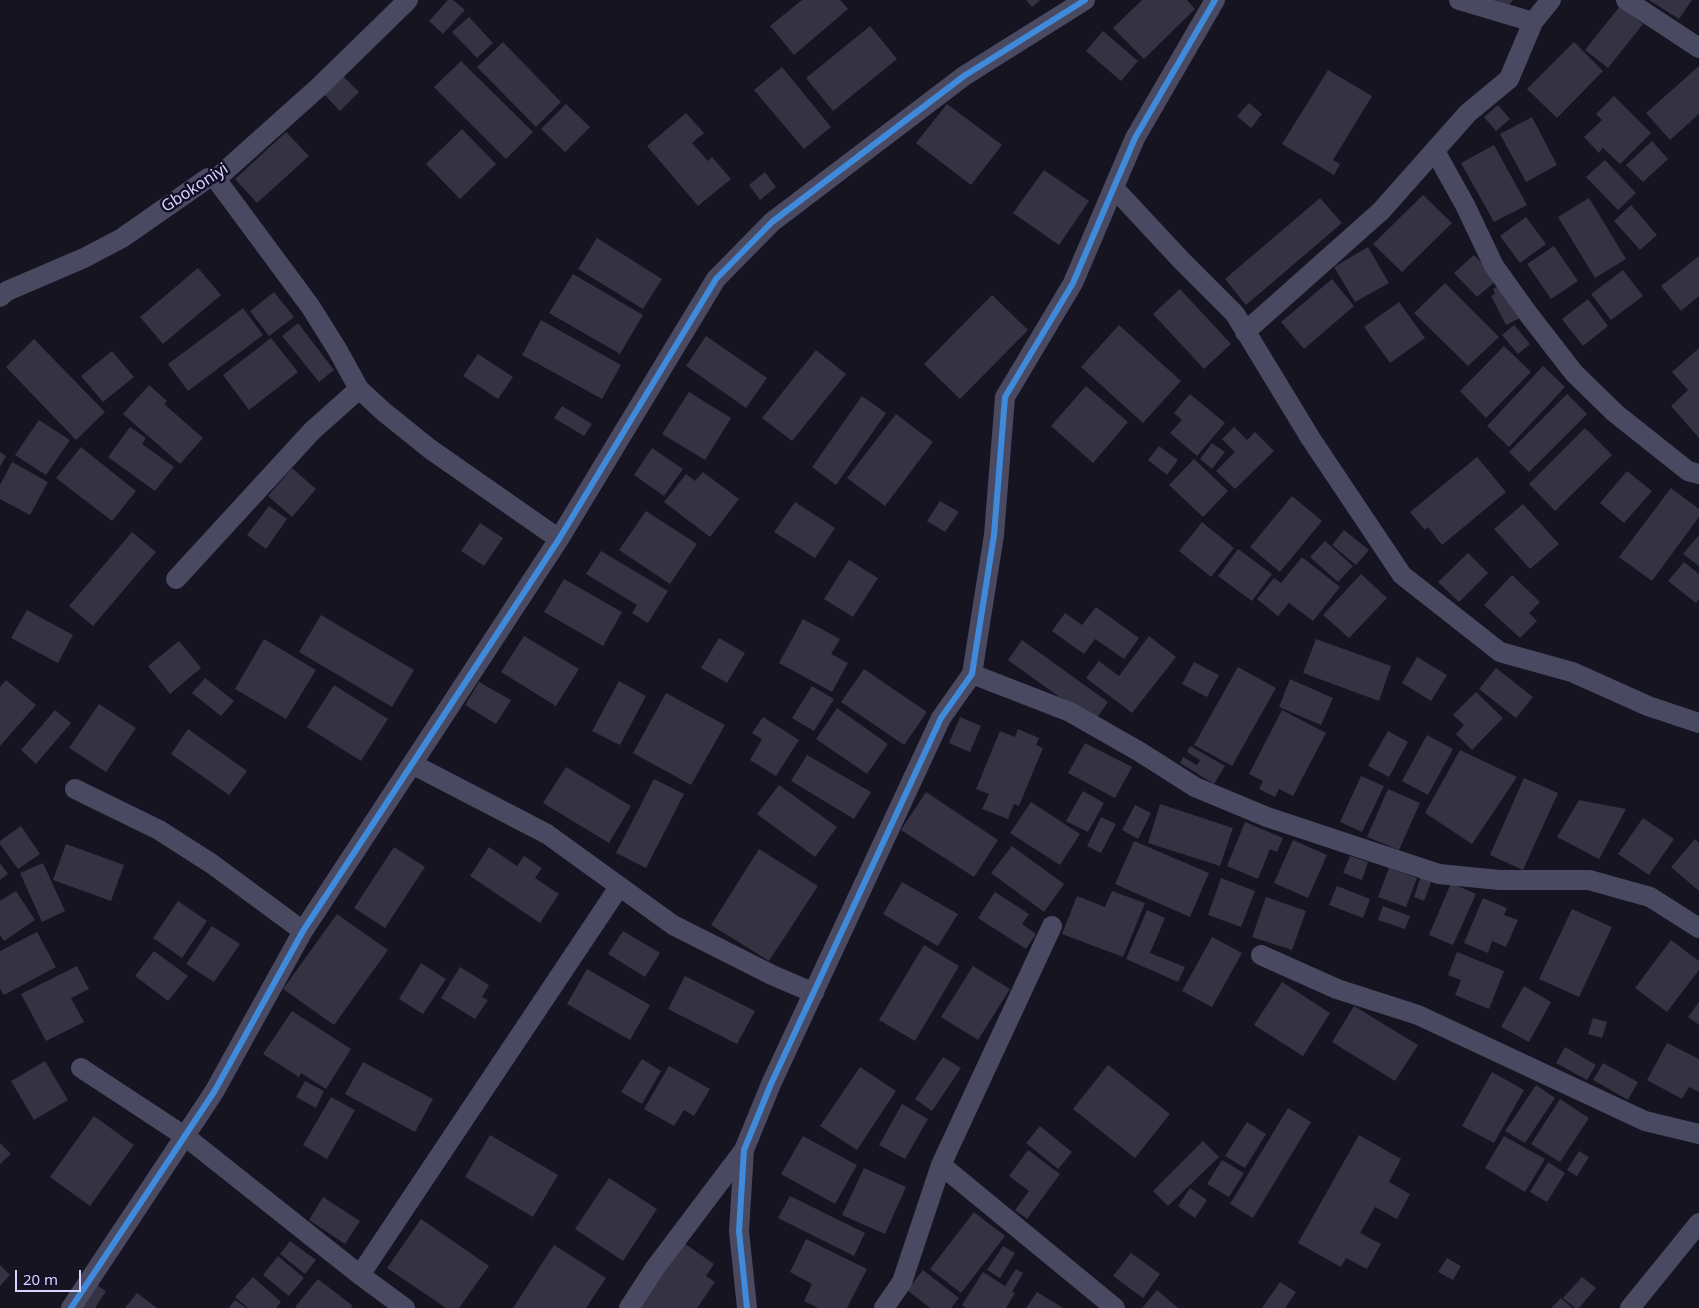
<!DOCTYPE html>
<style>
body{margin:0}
#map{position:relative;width:1699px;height:1308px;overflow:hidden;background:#161421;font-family:"Noto Sans",sans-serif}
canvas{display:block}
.scale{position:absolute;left:15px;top:1270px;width:66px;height:22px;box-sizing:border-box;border:2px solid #d9d4ff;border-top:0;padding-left:6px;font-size:15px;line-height:18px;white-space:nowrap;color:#d9d4ff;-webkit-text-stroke:4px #130f26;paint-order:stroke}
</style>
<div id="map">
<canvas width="1699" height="1308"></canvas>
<div class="scale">20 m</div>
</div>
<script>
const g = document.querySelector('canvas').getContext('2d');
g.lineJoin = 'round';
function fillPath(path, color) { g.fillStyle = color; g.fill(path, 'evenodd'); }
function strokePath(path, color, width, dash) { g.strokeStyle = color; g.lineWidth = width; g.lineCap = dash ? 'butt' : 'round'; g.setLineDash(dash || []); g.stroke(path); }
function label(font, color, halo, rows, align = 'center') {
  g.font = font + ' "Noto Sans",sans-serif'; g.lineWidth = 5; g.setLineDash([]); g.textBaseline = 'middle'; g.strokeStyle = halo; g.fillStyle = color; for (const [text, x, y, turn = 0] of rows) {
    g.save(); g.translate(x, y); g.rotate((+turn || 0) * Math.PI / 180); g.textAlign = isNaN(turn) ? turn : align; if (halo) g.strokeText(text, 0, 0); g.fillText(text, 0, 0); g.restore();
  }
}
const building = new Path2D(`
 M448,0H453L465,10L443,34L429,21Z
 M802,0H840L848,9L794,55L770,26Z
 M1026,0H1040L1032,7Z
 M1142,0H1187L1195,9L1144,59L1113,28Z
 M1496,0H1513L1507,8Z
 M1649,0H1692L1679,19Z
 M1620,6L1643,24L1608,68L1585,50Z
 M469,17L493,43L477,58L452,32Z
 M870,26L897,59L833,111L806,78Z
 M1103,31L1138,61L1121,81L1086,51Z
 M503,42L561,102L536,127L477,67Z
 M1574,42L1603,71L1557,118L1527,89Z
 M461,61L533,132L506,159L434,87Z
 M1699,66V114L1670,140L1646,113Z
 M782,67L831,127L804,149L754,90Z
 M1328,70L1372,96L1333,160L1340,164L1334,175L1282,144Z
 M340,73L359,92L340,111L321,91Z
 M1614,96L1651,133L1620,164L1603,148L1599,153L1584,137L1602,120L1596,114Z
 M1249,103L1262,114L1251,128L1237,116Z
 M566,104L590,127L565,152L541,129Z
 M947,104L1002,145L971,185L916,143Z
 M1498,105L1510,119L1496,131L1484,117Z
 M686,113L704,133L692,143L708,161L712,157L731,179L698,206L647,146Z
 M1532,117L1557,165L1526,182L1500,134Z
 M462,129L496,164L460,199L426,164Z
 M286,132L309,156L257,203L235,179Z
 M1652,141L1668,159L1643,182L1626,165Z
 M1494,145L1527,205L1494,222L1461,163Z
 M1605,160L1636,193L1618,210L1586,177Z
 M1044,170L1089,201L1059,245L1013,213Z
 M765,172L776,187L760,200L749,185Z
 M1423,195L1452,223L1402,272L1373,244Z
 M1320,198L1342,223L1246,305L1225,279Z
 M1589,198L1626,259L1595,278L1558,217Z
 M1631,205L1657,235L1640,250L1614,221Z
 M1526,217L1546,244L1520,263L1500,236Z
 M597,238L662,279L643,309L578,269Z
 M1554,246L1578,281L1551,299L1527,264Z
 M1368,247L1389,283L1355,302L1334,267Z
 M1474,255L1497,280L1477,297L1454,273Z
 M1699,256V296L1681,311L1661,286Z
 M198,268L221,295L163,344L140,317Z
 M1623,270L1643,296L1611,320L1591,294Z
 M573,274L643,315L620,354L549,313Z
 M1332,279L1354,306L1304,349L1281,322Z
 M1445,283L1499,337L1468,366L1414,313Z
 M1504,283L1522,317L1506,325L1491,296L1495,294L1493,289Z
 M1180,289L1231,344L1204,369L1153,314Z
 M274,292L294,317L269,336L250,311Z
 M992,295L1028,330L960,399L924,364Z
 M1588,299L1608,326L1583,346L1562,319Z
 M1399,302L1425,338L1390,363L1364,327Z
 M243,308L263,335L188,391L168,364Z
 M541,320L621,365L602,399L522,355Z
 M298,323L334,370L319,382L282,336Z
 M1119,325L1181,381L1143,423L1081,367Z
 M1514,325L1530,344L1518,354L1502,335Z
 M706,336L767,378L746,408L686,366Z
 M271,338L298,372L249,410L223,375Z
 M34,339L105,412L76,440L6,367Z
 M1504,346L1531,372L1486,418L1460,391Z
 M1699,348V438L1671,406L1688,390L1672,372Z
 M816,350L846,374L792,441L762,418Z
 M112,351L134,377L103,402L81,376Z
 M478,354L513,377L498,399L463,376Z
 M1543,366L1565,387L1509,447L1487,426Z
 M149,385L167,401L164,404L203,438L180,464L123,414Z
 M1086,386L1128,422L1093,463L1051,426Z
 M689,392L731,418L705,460L662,434Z
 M1190,394L1225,423L1197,456L1170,433L1182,420L1174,413Z
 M1567,394L1587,414L1529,472L1509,452Z
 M862,396L886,413L836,485L812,467Z
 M562,406L592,424L584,436L554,418Z
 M896,414L933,442L885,506L847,478Z
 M39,420L70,440L46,475L15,455Z
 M130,427L146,438L142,444L174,467L155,491L108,457Z
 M1234,427L1247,440L1255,432L1274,451L1235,489L1216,471L1235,452L1222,439Z
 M1585,428L1612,455L1555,511L1529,484Z
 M1212,443L1225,452L1212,469L1200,459Z
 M1159,446L1178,460L1167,475L1148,460Z
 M81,447L136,491L112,521L56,478Z
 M652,448L683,469L664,496L634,475Z
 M0,452L6,456L0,467Z
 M1477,457L1506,492L1442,545L1428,527L1425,530L1410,512Z
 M1194,459L1228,491L1203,517L1169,485Z
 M12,462L48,482L30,515L0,499V485Z
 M292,468L316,489L292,517L268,496Z
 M1627,471L1652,491L1624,523L1600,503Z
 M703,472L739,499L710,537L664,502L686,474L695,481Z
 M1671,488L1699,509V517L1652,581L1619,557Z
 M1292,496L1322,521L1280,572L1250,547Z
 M940,501L959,512L945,532L927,521Z
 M795,502L835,528L815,558L774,532Z
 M1523,504L1559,544L1530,569L1494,529Z
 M269,506L287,519L266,549L247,535Z
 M646,511L697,544L670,584L619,550Z
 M1202,522L1234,548L1211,577L1179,551Z
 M480,523L503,538L484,566L461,551Z
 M1344,530L1369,550L1356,565L1332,545Z
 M132,532L156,552L93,626L69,606Z
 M1699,535V566L1683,554Z
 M1325,541L1353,566L1338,582L1310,557Z
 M1238,549L1272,574L1252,601L1218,576Z
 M601,551L668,591L648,623L632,613L637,605L586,574Z
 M1468,553L1488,573L1459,602L1438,582Z
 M1302,557L1340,587L1313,621L1289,603L1278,616L1257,599L1274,578L1281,583Z
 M849,560L878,578L853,617L824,599Z
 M1684,562L1699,574V599L1696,603L1668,581Z
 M1361,574L1387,598L1349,638L1323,615Z
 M1512,575L1540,602L1529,613L1537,621L1520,638L1484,605Z
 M564,579L622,612L603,646L544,612Z
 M1096,607L1139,638L1124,659L1095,639L1084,654L1052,631L1065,613L1082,625Z
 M27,610L73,635L58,663L11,638Z
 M321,615L414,670L392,707L299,652Z
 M803,619L840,639L831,654L848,663L832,692L779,663Z
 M524,636L579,669L556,706L501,672Z
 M1149,636L1176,657L1132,713L1086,678L1099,661L1119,676Z
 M719,638L745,653L727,683L701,668Z
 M264,639L316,670L286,719L235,689Z
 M1316,639L1391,666L1379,701L1303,673Z
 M1022,640L1108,702L1094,722L1008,660Z
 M179,641L201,668L170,694L148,666Z
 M1417,657L1447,675L1431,701L1402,683Z
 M1194,662L1219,675L1207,697L1182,684Z
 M1238,667L1276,688L1232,766L1194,745Z
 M1496,668L1533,697L1516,718L1479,689Z
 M864,669L927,712L904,745L841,702Z
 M205,678L234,701L221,716L192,693Z
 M1290,679L1333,698L1321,725L1279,707Z
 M6,680L36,705L0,746V687Z
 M619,681L646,696L620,745L592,731Z
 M479,682L511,700L496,724L465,705Z
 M334,685L388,719L361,761L307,727Z
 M812,686L834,699L814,731L792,718Z
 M1476,692L1503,718L1472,750L1456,734L1464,725L1453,715Z
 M666,693L725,725L691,785L633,753Z
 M99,704L136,728L106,772L69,748Z
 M837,708L888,744L867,774L816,739Z
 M55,710L71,723L36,764L21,750Z
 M1282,710L1326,733L1293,796L1279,789L1275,797L1259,789L1263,781L1249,774Z
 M763,717L799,740L776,776L750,760L762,739L752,733Z
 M960,717L981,726L970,752L949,743Z
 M188,729L247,771L229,795L171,754Z
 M1018,729L1039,738L1036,745L1043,748L1019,806L1014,804L1008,819L982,809L989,794L976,789L1000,731L1015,737Z
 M1388,731L1408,742L1389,777L1368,766Z
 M1427,735L1453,749L1428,795L1402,781Z
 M1085,743L1132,767L1115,798L1068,773Z
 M1190,746L1225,766L1214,784L1180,763L1183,757L1197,765L1200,760L1187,752Z
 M1460,750L1517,777L1472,844L1425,813Z
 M807,755L871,792L854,819L791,781Z
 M566,767L631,806L609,843L543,803Z
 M1361,776L1384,786L1362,832L1340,822Z
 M1524,778L1558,793L1523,870L1490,855Z
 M654,779L684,794L646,868L616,853Z
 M779,785L837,827L815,857L757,814Z
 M1388,789L1420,803L1399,850L1367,837Z
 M1083,791L1104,803L1088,832L1066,821Z
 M926,792L998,840L974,877L901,830Z
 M1579,800L1626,809L1599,859L1557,837Z
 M1031,802L1080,834L1060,865L1010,833Z
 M1160,804L1233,828L1220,866L1148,843Z
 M1135,805L1151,813L1138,839L1122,830Z
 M1101,817L1116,824L1101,853L1087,846Z
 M1643,818L1674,839L1649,875L1618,854Z
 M1245,822L1283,838L1277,852L1270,849L1258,879L1227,866Z
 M21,826L40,854L18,869L0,844V841Z
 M1695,839L1699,843V891L1671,867Z
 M1293,840L1327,855L1308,898L1274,883Z
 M1134,841L1209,873L1190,917L1115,884Z
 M66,844L124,865L111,901L53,880Z
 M1012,846L1064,884L1044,912L991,873Z
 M394,847L425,867L385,928L354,908Z
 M489,847L517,866L524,856L542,868L535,878L559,894L540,923L470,876Z
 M759,849L818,886L769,961L711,925Z
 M1350,856L1368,862L1362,880L1343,873Z
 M0,863L8,874L0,880Z
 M43,863L65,911L42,922L20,873Z
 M1389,868L1417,878L1406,907L1378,897Z
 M1421,876L1432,880L1424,901L1414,897Z
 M1221,878L1255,891L1241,927L1208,915Z
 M902,882L958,914L938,946L883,914Z
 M1451,883L1476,894L1453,945L1429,935Z
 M1337,886L1370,899L1363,918L1329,905Z
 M16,891L35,920L4,941L0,935V901Z
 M1112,891L1145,903L1123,957L1062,934L1077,896L1105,907Z
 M995,892L1029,914L1022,924L1036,934L1026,949L978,918Z
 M1266,897L1306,911L1292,950L1252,937Z
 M1483,898L1507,908L1504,915L1518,920L1506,947L1492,941L1488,953L1464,943Z
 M178,901L207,921L182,958L153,938Z
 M1383,906L1410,916L1405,929L1378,920Z
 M1572,909L1612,927L1579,997L1539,979Z
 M1147,910L1165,918L1150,953L1185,967L1178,982L1126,959Z
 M337,914L388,950L334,1025L283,989Z
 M212,926L240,944L214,982L186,964Z
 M623,931L660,953L645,977L608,954Z
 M37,932L56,967L4,995L0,989V951Z
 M1212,937L1242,953L1212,1007L1182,991Z
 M1671,940L1699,961V970L1667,1012L1635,988Z
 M924,945L959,966L915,1041L879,1020Z
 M154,951L188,976L168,1001L135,976Z
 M1457,952L1504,971L1489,1009L1455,995L1461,980L1448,975Z
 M421,963L446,979L423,1014L399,999Z
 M77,966L89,989L71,998L84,1022L46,1041L21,994Z
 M973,966L1010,989L978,1040L941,1017Z
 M460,967L489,985L482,997L488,1000L475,1019L441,998Z
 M587,969L650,1005L630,1040L567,1004Z
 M685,976L755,1011L737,1044L668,1009Z
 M1282,982L1330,1013L1303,1056L1254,1025Z
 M1524,986L1551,1002L1529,1042L1501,1027Z
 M1699,1002V1025L1688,1017Z
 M1354,1006L1418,1045L1395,1081L1332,1042Z
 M292,1011L351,1049L326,1089L301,1073L299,1077L263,1054Z
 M1593,1018L1607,1022L1602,1038L1588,1034Z
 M1667,1043L1699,1059V1092L1689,1087L1682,1099L1647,1080Z
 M1565,1047L1596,1065L1587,1080L1556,1063Z
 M943,1057L961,1068L932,1111L915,1099Z
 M642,1059L661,1071L642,1104L621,1092Z
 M45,1061L68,1100L34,1120L11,1081Z
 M363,1062L433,1099L415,1132L345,1094Z
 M1603,1063L1638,1082L1628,1100L1593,1080Z
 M1108,1065L1170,1114L1135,1158L1073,1109Z
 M669,1066L710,1089L694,1116L684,1110L674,1126L644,1109Z
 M860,1067L896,1091L857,1150L820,1126Z
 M1492,1072L1524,1090L1494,1143L1462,1126Z
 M305,1081L324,1091L316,1108L296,1097Z
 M1536,1085L1555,1098L1525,1143L1505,1131Z
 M331,1097L355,1110L327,1159L303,1145Z
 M1560,1099L1589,1118L1560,1162L1531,1144Z
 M902,1104L928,1119L905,1159L879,1145Z
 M1288,1108L1311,1122L1253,1218L1230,1204Z
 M94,1116L134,1145L90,1206L50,1177Z
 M1247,1122L1266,1134L1245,1168L1225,1156Z
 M1040,1126L1072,1152L1058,1169L1026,1143Z
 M490,1135L558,1175L533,1217L465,1177Z
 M1359,1135L1401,1159L1389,1182L1410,1194L1397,1219L1375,1207L1360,1233L1381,1244L1367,1269L1346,1258L1341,1267L1298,1243Z
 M803,1136L857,1165L835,1204L781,1174Z
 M1504,1136L1545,1159L1525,1192L1485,1168Z
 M1203,1141L1219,1157L1168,1206L1153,1191Z
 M0,1143L11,1154L0,1164Z
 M1028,1150L1060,1174L1027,1219L1015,1210L1029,1191L1009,1176Z
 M1579,1151L1589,1157L1577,1176L1567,1170Z
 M1222,1160L1244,1173L1229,1197L1207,1184Z
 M1548,1162L1565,1173L1547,1202L1530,1192Z
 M864,1168L906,1187L885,1234L842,1215Z
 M609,1178L657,1209L623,1261L575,1229Z
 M1190,1188L1207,1200L1195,1218L1178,1206Z
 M790,1196L865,1233L854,1256L778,1218Z
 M323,1197L360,1221L345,1244L309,1220Z
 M974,1212L1005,1236L961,1293L930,1269Z
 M421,1219L489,1266L459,1308H446L387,1268Z
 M806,1239L867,1269L847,1308H818L804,1301L812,1284L790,1272Z
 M290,1241L316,1260L305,1274L280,1254Z
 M681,1241L714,1264L706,1276L715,1282L697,1308H634Z
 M554,1245L606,1278L586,1308H513Z
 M1003,1246L1015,1253L1000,1278L987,1270Z
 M1131,1253L1160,1274L1143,1298L1113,1276Z
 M278,1256L304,1278L289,1296L263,1275Z
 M1447,1258L1461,1266L1453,1280L1438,1272Z
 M0,1265L10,1275L0,1286Z
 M1016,1269L1023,1273L1012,1292L1015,1293L1006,1308H966L962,1305L983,1272L1005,1286Z
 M923,1270L959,1298L951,1308H930L907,1290Z
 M253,1277L281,1302L276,1308H248L235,1297Z
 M1582,1277L1596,1288L1579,1308H1575L1563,1298Z
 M318,1279L353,1306L351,1308H297L295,1307Z
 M90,1281L106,1291L95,1308H73Z
 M1280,1282L1296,1292L1285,1308H1262Z
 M1157,1290L1178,1308H1142Z
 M1037,1292L1063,1308H1026Z
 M137,1293L157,1308H125Z
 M1561,1298L1572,1308H1551Z
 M235,1300L246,1308H229Z`);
const street = new Path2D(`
 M1459,0L1533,22
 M1626,0L1699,48
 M1435,151L1465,205L1494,266L1529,315L1574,373L1615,413L1688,471L1699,474
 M216,179L310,306L337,349L359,389L384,412L430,449L559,539
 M1114,188L1182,261L1235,314L1311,439L1402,575L1500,652L1572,672L1648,706L1699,723
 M0,297L7,291L84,258L122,238L208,178L216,179L320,86L408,0
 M1245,332L1381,211L1468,113L1509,79L1533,22L1551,0
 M176,579L312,431L359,389
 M972,674L1070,712L1140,752L1195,787L1267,817L1439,874L1499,880H1589L1650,897L1699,928
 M412,764L547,834L673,925L772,975L814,993
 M75,789L159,830L212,864L303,931
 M1261,955L1337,989L1418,1015L1645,1121L1699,1134
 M81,1068L186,1137L360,1275L405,1308
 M941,1165L1115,1308
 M360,1275L619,887
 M71,1308L214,1092L303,931L559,539L716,279L772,222L964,76L1085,0
 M629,1308L655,1268L744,1150
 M747,1308L739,1231L744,1150L771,1084L941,718L972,674L994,535L1005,397L1073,283L1135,138L1215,0
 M884,1308L902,1282L941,1165L1052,926
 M1630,1308L1699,1223`);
const cycleway = new Path2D(`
 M71,1308L214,1092L303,931L559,539L716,279L772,222L964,76L1085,0
 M747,1308L739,1231L744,1150L771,1084L941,718L972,674L994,535L1005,397L1073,283L1135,138L1215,0`);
const streetNames = [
 ["Gbokoniyi",195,188,-33]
];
fillPath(building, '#343243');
strokePath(street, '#4a4962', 20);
strokePath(cycleway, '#408adc', 6);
label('16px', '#d9d4ff', '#130f26', streetNames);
</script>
